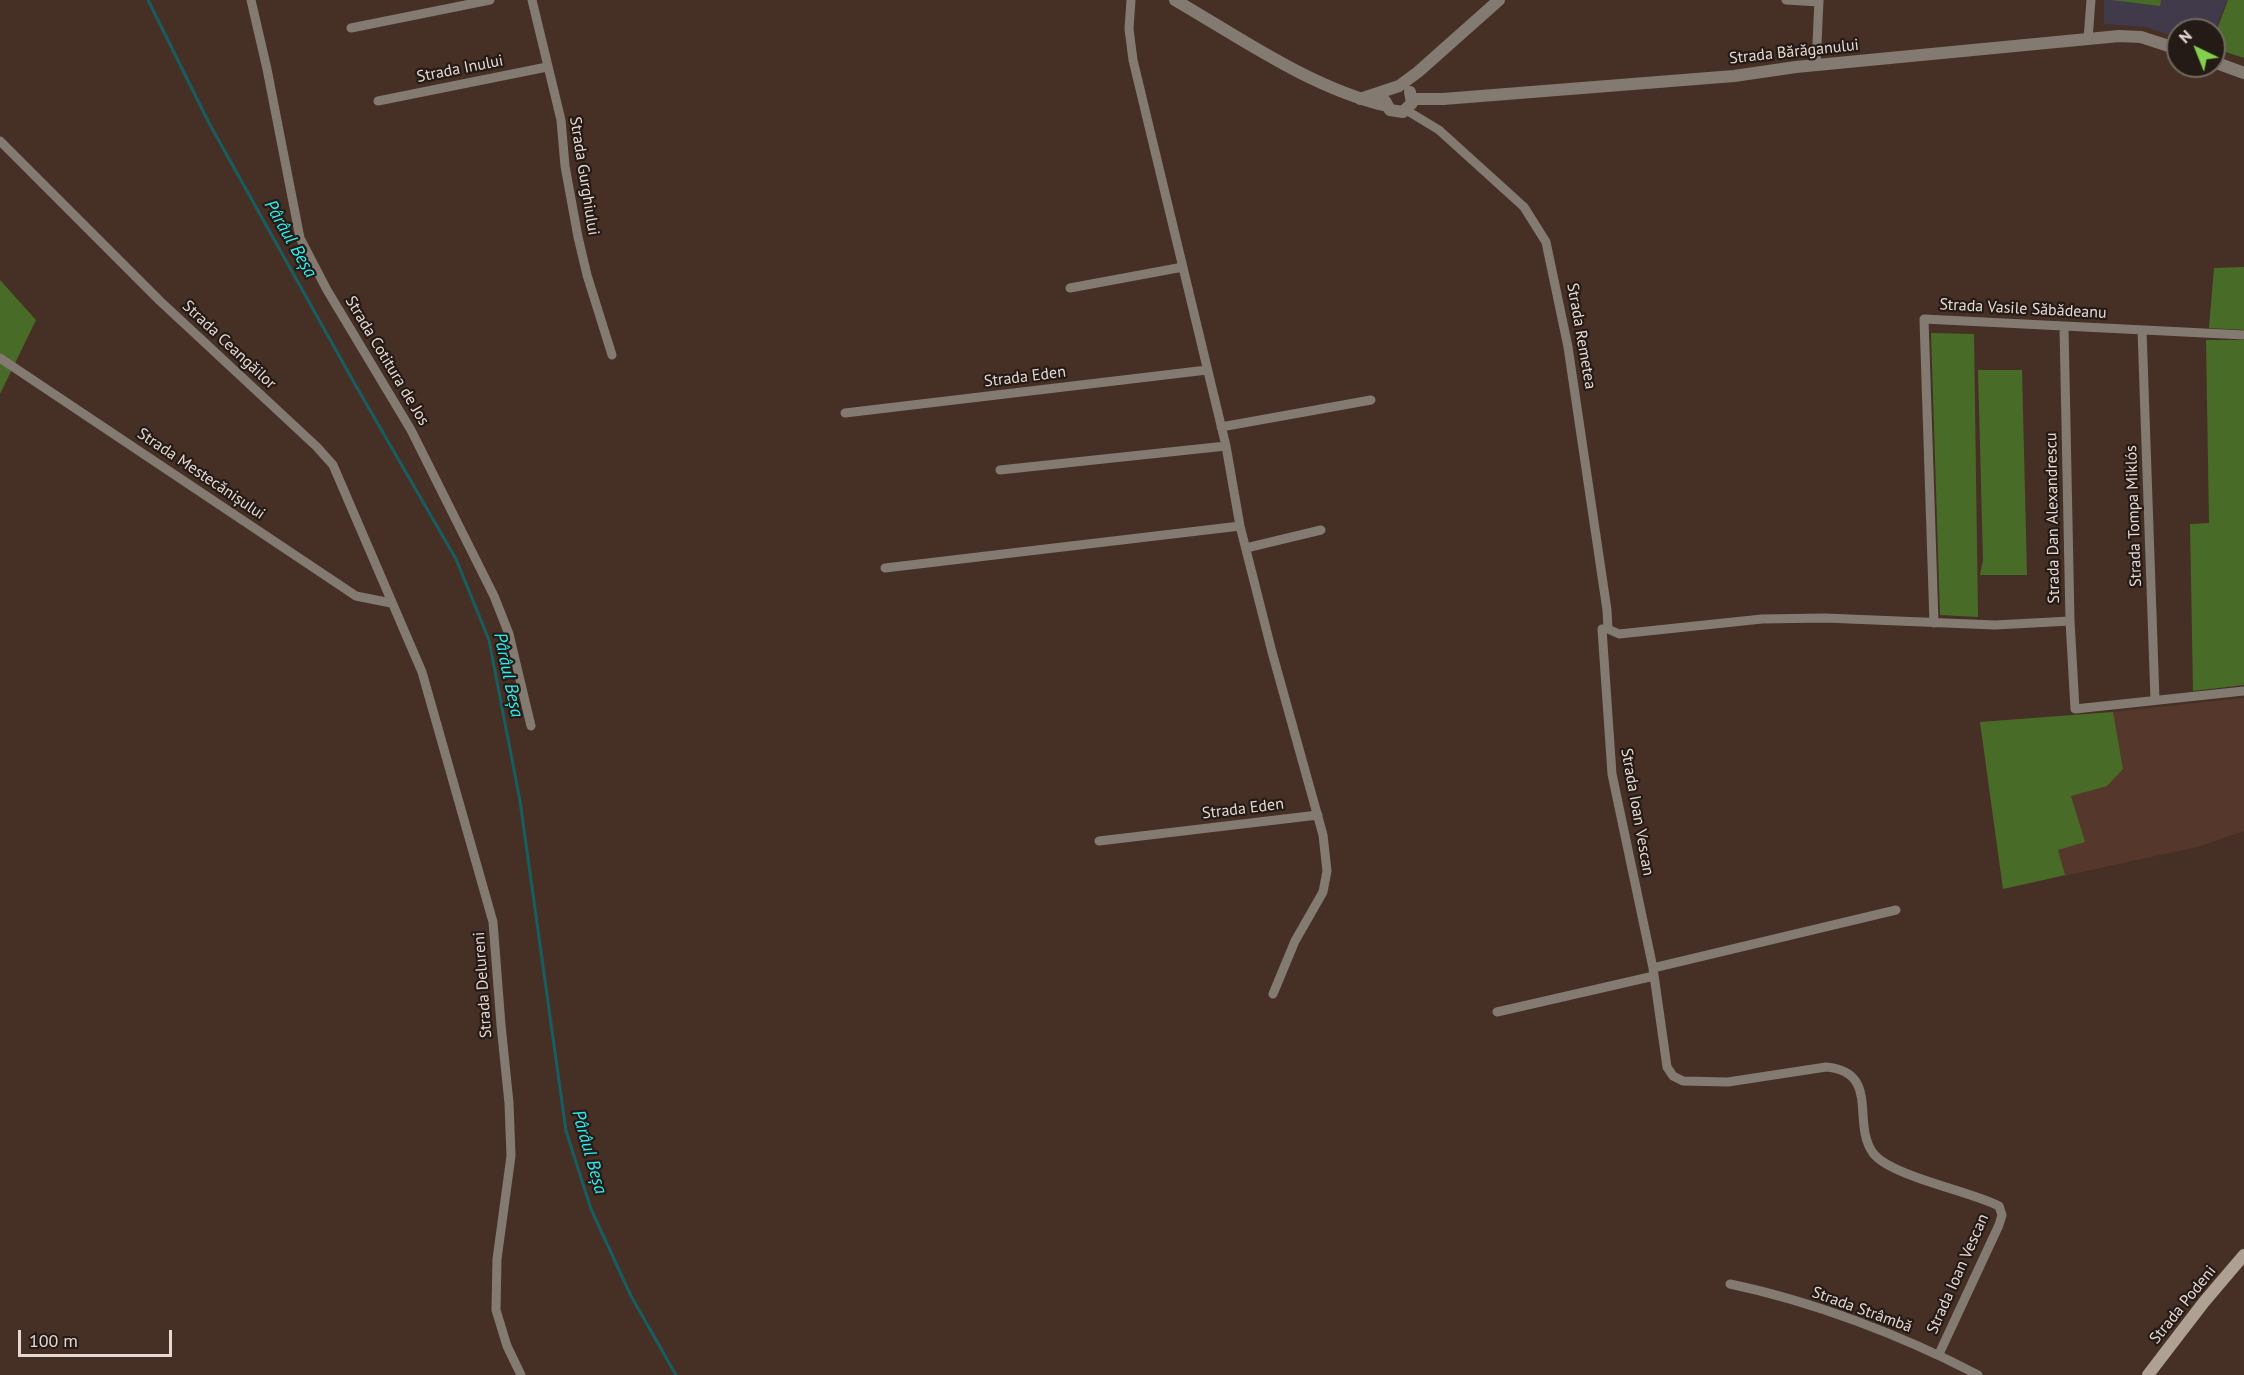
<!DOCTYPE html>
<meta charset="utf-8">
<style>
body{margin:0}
#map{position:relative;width:2244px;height:1375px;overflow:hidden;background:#463026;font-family:"PT Sans",sans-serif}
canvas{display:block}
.north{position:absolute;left:2166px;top:18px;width:60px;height:60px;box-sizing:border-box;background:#251b16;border:2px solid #736761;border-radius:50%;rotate:317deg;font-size:16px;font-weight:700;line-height:24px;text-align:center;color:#e7d8d2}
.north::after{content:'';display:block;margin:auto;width:21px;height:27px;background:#83d04e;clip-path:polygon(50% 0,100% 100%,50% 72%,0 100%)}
.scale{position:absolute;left:18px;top:1330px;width:154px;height:27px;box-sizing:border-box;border:3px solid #e7d8d2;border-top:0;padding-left:8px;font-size:18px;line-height:21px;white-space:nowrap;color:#e7d8d2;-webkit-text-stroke:4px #251b16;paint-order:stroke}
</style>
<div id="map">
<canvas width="2244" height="1375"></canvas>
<div class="north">N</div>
<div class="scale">100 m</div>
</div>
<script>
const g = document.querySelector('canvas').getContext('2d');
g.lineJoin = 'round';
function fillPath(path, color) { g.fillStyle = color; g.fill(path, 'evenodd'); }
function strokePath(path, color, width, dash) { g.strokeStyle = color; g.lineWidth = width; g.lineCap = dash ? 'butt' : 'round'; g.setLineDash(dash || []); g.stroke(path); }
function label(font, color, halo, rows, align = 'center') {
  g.font = font + ' "PT Sans",sans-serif'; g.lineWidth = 4.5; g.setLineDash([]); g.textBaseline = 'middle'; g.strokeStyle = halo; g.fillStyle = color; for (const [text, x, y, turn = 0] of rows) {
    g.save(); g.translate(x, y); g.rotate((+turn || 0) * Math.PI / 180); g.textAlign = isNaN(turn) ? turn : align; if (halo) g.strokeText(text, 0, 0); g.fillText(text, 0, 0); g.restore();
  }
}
const built = new Path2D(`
 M2244,698V831L2197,847L2003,889L1980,722L2113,712Z`);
const education = new Path2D(`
 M2104,0H2227L2214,33V30H2178V38L2146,27L2104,24Z`);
const green = new Path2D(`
 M2111,0H2161L2160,6Z
 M2228,0H2244V58L2214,48V37Z
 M2244,267V330L2209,328L2214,268Z
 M0,280L36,320L0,394Z
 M1931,333L1974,334L1978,617L1940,615Z
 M2206,340H2244V685L2193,691L2190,524L2209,523Z
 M1978,370H2022L2027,575H1980L1983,560Z
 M2113,712L2123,769L2107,786L2071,796L2085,842L2058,850L2065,875L2003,889L1980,722Z`);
const stream = new Path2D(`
 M148,0L209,123L356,386L456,559L489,640L520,801L566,1131L591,1209L631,1296L676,1375`);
const minor = new Path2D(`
 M251,0L267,69L300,238L327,290L411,430L494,596L509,634L531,726
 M532,0L561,120L565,166L578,237L587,275L612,355
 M1131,0L1129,29L1133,60L1226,446L1240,526L1272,652L1323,835L1327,871L1323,892L1295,941L1273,994
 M1786,0L1819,2
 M351,28L490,0
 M2088,39L2091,0
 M1816,66L1819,0
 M378,101L547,67
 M1406,110L1439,130L1524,207L1546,242L1568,347L1607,610L1608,629
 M0,141L160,301L317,447L333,465L422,672L493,922L501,1025L509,1103L511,1156L497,1259L496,1310L507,1346L521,1375
 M1070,288L1183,267
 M2064,326L2070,621L2075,709L2244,691
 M2142,330L2155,700
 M0,358L356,596L391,603
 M845,413L1207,370
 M1221,427L1371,400
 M1000,470L1226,446
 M1246,548L1321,530
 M885,568L1240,526
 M1934,623L1924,319L2244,335
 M1608,629H1602L1612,774L1653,968L1667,1067L1673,1076L1683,1081L1728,1082L1826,1067C1881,1072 1851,1123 1873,1153C1890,1176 1970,1191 1999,1206L2002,1215L1999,1225L1939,1354
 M1608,629L1619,634L1762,619L1825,618L1995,625L2070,621
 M1099,841L1318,815
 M1653,968L1896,910
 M1497,1012L1654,976
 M1730,1284C1812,1301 1904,1336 1978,1375`);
const tertiary = new Path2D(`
 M1175,0C1242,39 1311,88 1387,106
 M2214,62L2244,73
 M1360,99L1399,86L1418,72L1499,0
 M1412,99H1443L1734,76L1796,67L2119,36L2141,37L2178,49
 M1385,101L1390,110L1403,112L1412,103L1410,92`);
const secondary = new Path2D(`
 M2148,1375L2204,1302L2244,1255`);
const streetNames = [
 ["Strada Bărăganului",1794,52,-6],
 ["Strada Inului",460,69,-11],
 ["Strada Gurghiului",584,176,81],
 ["Strada Vasile Săbădeanu",2023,309,3],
 ["Strada Remetea",1581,336,80],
 ["Strada Ceangăilor",229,345,43],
 ["Strada Cotitura de Jos",387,361,59],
 ["Strada Eden",1025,377,-7],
 ["Strada Mestecănișului",201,474,34],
 ["Strada Tompa Miklós",2134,516,-92],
 ["Strada Dan Alexandrescu",2053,518,-91],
 ["Strada Eden",1243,809,-7],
 ["Strada Ioan Vescan",1637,812,80],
 ["Strada Delureni",483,985,-94],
 ["Strada Ioan Vescan",1958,1274,-66],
 ["Strada Podeni",2183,1305,-51],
 ["Strada Strâmbă",1862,1310,20]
];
const waterNames = [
 ["Pârâul Beșa",290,239,60],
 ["Pârâul Beșa",508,675,78],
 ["Pârâul Beșa",589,1152,74]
];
fillPath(built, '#55382b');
fillPath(education, '#413a4a');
fillPath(green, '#486b27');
strokePath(stream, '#175e61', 3);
strokePath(minor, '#837b72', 9);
strokePath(tertiary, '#837b72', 12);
strokePath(secondary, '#aea193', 12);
label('16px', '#e7d8d2', '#251b16', streetNames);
label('italic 18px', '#29eff4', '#251b16', waterNames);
</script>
